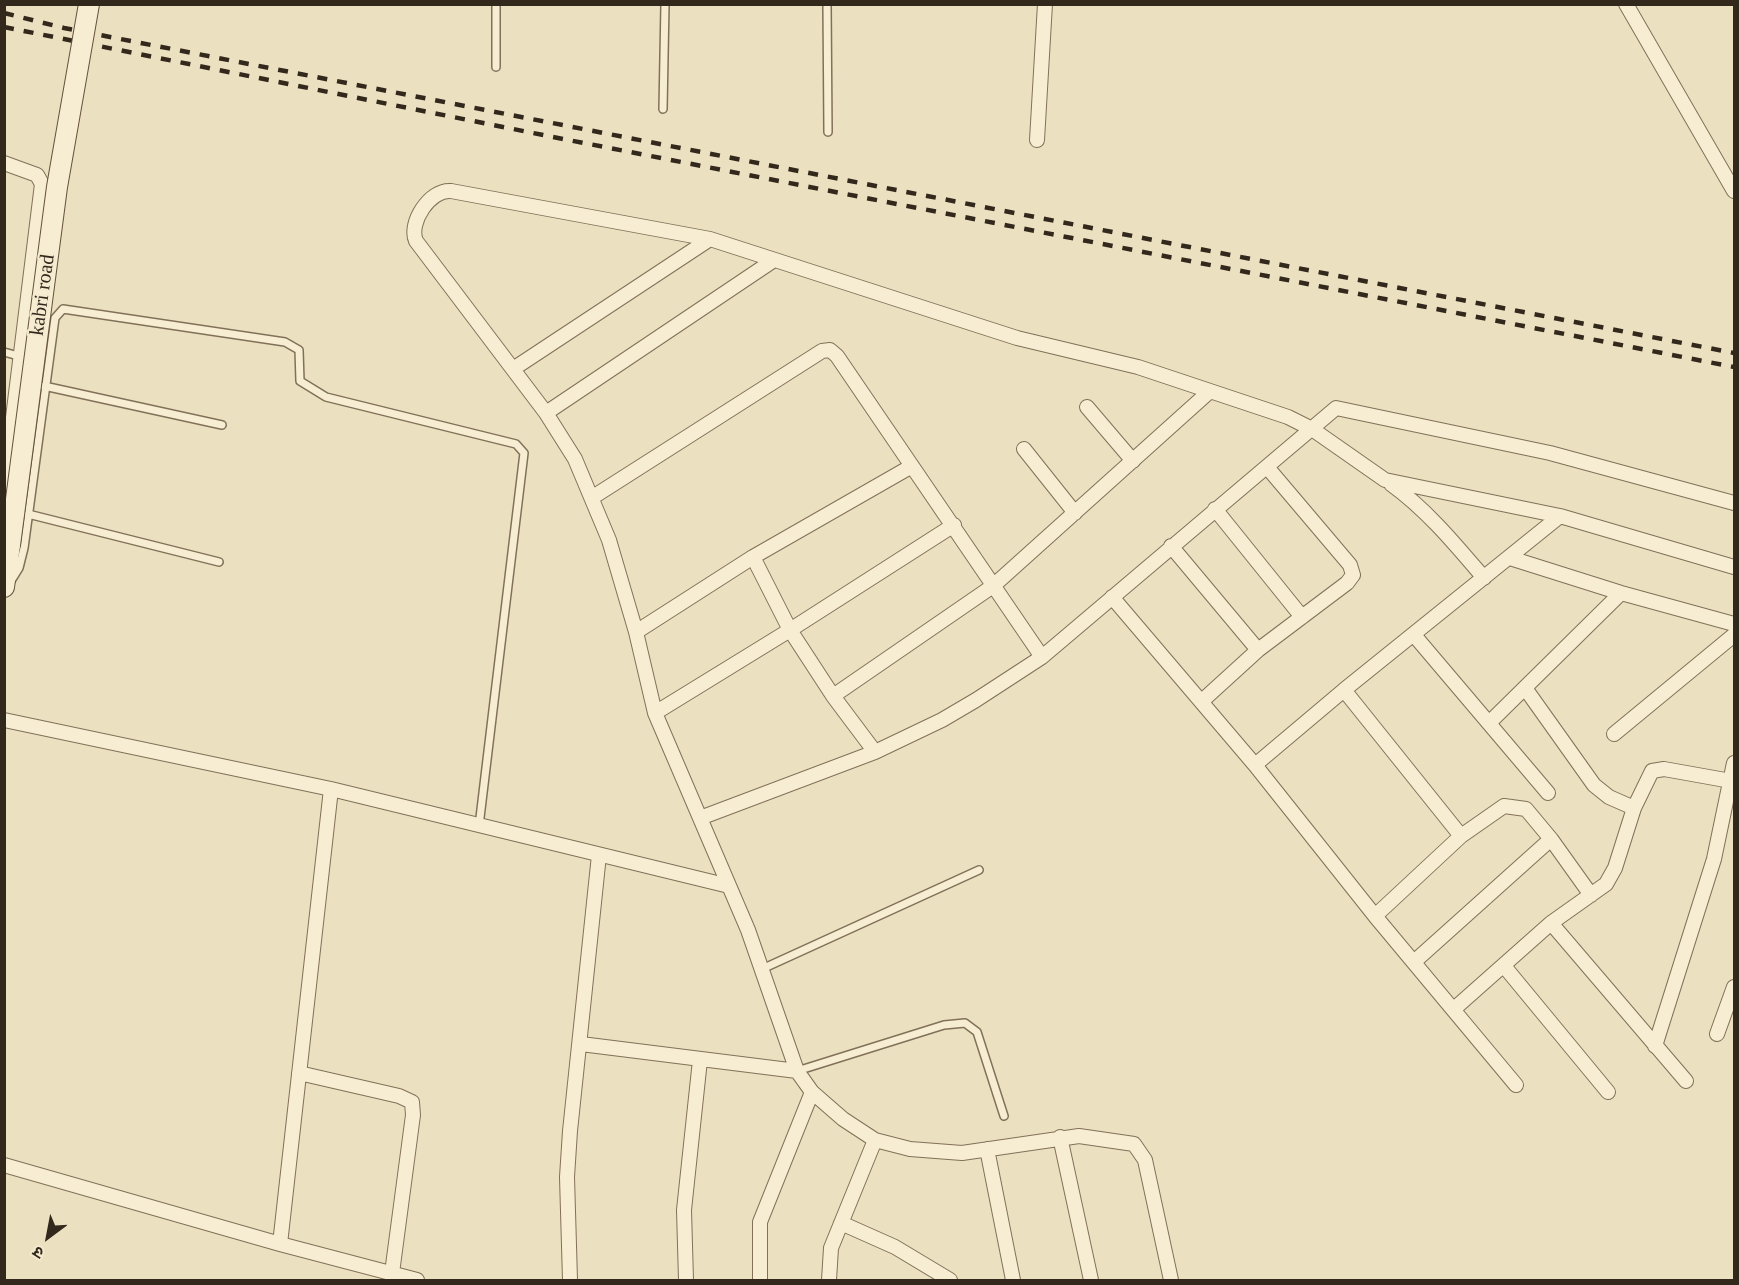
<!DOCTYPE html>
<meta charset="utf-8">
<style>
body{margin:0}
#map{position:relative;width:1739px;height:1285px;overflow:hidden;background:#ebe0bf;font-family:"Times New Roman","Noto Sans Devanagari",serif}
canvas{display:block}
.frame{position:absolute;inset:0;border:6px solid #33281c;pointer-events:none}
.north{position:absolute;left:18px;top:1207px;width:60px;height:60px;-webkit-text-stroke:4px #f3eacf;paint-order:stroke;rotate:212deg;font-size:16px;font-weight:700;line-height:24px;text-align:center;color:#33281c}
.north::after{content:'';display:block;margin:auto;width:21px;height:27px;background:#33281c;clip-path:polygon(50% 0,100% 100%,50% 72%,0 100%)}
</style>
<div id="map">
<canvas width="1739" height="1285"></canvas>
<div class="frame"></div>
<div class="north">उ</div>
</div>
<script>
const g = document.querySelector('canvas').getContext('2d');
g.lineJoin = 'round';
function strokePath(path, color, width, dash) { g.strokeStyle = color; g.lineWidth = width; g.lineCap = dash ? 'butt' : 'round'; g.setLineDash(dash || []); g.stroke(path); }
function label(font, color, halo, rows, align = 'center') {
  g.font = font + ' "Times New Roman",serif'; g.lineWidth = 4.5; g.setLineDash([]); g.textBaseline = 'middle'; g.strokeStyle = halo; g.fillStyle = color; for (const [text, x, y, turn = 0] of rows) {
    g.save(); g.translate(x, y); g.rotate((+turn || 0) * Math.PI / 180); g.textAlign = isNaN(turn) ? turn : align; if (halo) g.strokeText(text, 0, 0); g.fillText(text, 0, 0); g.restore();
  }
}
const lane = new Path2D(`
 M827,4L828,132
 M496,67V4
 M663,109L665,4
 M4,352L22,357
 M44,386L222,425
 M28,514L219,562
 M11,581L19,568L24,548L55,318L63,309L285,342L299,350L300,381L326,397L516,444L524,453L479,826
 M762,969L979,870
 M797,1071L944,1025L965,1023L977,1032L1004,1116`);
const street = new Path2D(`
 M1626,4L1734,191
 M1037,140L1045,4
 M4,163L37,175L42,184L4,490
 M513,369L710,239
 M1087,407L1133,461
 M546,413L774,260
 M1024,449L1075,513
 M1391,484C1427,510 1455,544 1484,578
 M593,497L822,351L830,350L837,356L1042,657
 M1215,509L1302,617
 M1171,546L1258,650
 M753,557L790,630L833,696L875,752
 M1510,558L1621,593L1734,624
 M1112,597L1255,765L1375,916L1516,1085
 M636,632L753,557L912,466
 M1414,635L1548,793
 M1525,688L1594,785L1609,797L1634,808
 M1344,690L1461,836
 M833,696L993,586L1210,391
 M1202,701L1258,650L1347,583L1353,575L1350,565L1267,467
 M655,713L790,630L954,525
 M4,720L331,789L729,886
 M1489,723L1621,593
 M1614,734L1734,635
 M1255,765L1344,690L1560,516
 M700,818L875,752L942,720L976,700L1042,657L1336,408L1550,453L1734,503
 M1375,916L1461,836L1504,806L1526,809L1551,839L1591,895
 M1551,923L1686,1081
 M1415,961L1551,839
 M1504,966L1608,1092
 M1454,1009L1551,923L1606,884L1615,868L1634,808L1652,771L1664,769L1731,781
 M1717,1034L1734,987
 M581,1044L797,1071
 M1655,1046L1714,859L1734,763
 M299,1073L399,1096L412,1102L413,1115L392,1273
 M1060,1137L1091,1280
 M987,1149L1013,1280
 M4,1165L280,1244L417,1280
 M841,1223L895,1247L950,1280
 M280,1244L331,789
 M570,1280L567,1177L570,1131L599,855
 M686,1280L684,1210L700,1060
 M760,1280V1222L812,1092
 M829,1280L831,1248L875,1140
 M1171,1280L1145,1160L1134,1144L1079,1136L962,1153L910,1149L875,1140L843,1119L812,1092L797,1071L748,930L655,713L636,632L609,540L575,459L546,413L416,241C408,223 430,189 451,191L710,239L1017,338L1138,367L1288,417L1312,429L1385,480L1560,516L1734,567`);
const secondary = new Path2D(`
 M4,587L10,545`);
const rail = new Path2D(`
 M4,13L64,28L1734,353
 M4,27L553,137L1734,367`);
const secondaryBridge = new Path2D(`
 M10,545L57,187L89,4`);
const streetNames = [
 ["kabri road",43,295,-82]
];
strokePath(lane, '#827159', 10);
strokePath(street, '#827159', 16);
strokePath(secondary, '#64523c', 22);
strokePath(lane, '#f6edd2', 7);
strokePath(street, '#f6edd2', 14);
strokePath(secondary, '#f6edd2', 20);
strokePath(rail, '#33281c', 4.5, [10, 10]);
strokePath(secondaryBridge, '#64523c', 22, []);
strokePath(secondaryBridge, '#f6edd2', 20);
label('20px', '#33281c', '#f3eacf', streetNames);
</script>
